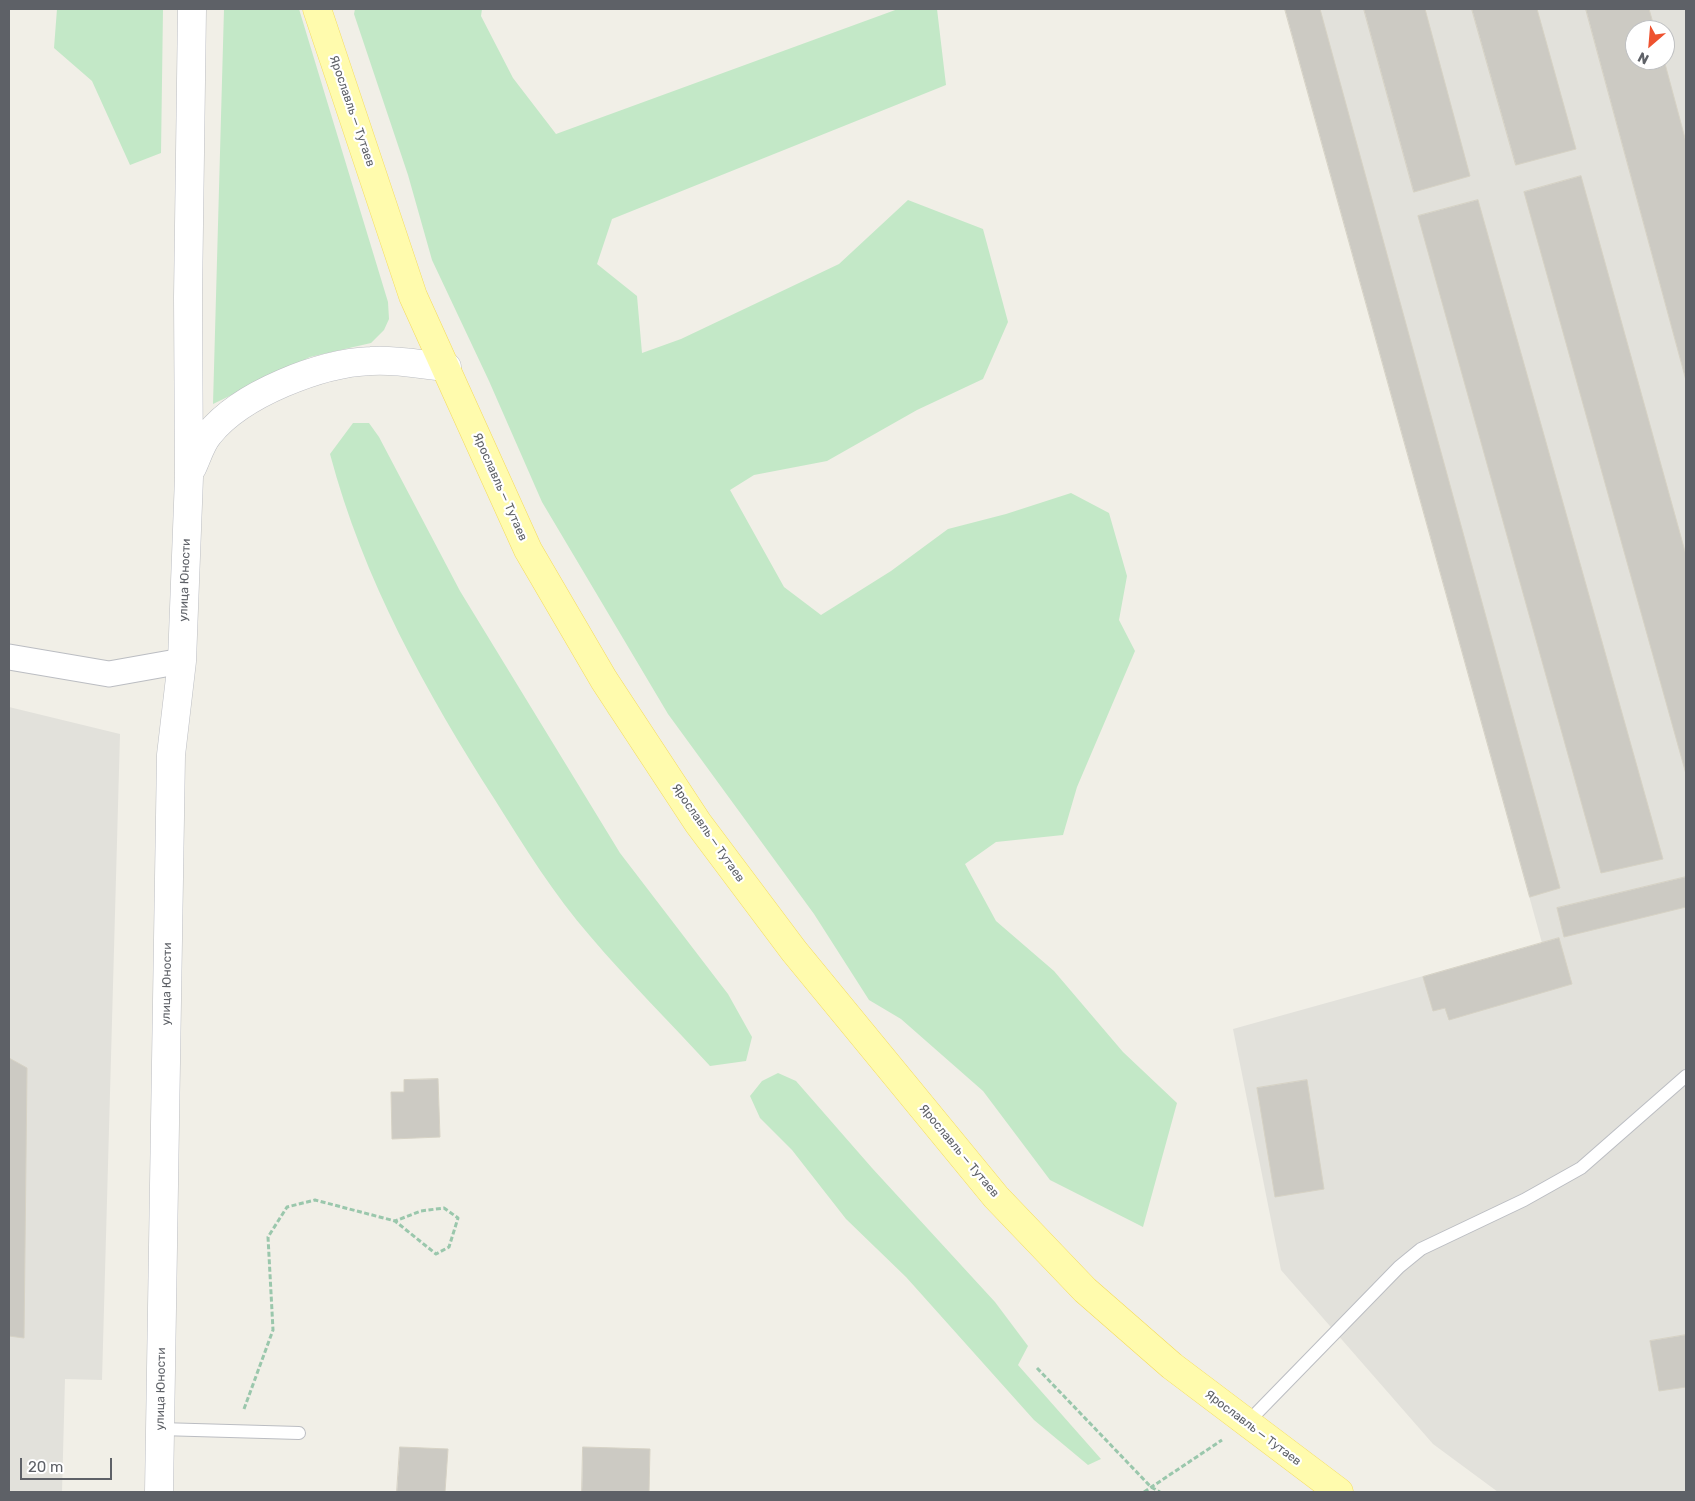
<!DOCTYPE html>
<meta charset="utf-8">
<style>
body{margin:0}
#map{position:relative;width:1695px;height:1501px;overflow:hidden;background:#f1efe7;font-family:Rubik,sans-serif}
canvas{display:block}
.frame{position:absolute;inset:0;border:10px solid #5e6167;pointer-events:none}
.north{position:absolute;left:1625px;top:20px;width:50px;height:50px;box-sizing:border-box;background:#fff;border:1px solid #bfc0c2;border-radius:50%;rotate:207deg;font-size:14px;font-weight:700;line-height:20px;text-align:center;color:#5e6167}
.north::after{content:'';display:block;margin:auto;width:18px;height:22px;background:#ee522f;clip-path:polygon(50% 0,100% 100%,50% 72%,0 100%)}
.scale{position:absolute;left:20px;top:1458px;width:92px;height:22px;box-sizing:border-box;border:2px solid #5e6167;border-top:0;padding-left:6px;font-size:15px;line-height:18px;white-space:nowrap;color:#5e6167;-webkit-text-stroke:4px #fff;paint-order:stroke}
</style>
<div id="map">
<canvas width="1695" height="1501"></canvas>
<div class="frame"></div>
<div class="north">N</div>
<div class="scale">20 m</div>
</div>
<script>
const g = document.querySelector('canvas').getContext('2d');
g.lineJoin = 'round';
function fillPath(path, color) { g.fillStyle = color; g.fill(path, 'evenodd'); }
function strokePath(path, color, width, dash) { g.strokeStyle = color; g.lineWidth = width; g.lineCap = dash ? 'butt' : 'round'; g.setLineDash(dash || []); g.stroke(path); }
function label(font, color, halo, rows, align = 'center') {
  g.font = font + ' Rubik,sans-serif'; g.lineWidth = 4.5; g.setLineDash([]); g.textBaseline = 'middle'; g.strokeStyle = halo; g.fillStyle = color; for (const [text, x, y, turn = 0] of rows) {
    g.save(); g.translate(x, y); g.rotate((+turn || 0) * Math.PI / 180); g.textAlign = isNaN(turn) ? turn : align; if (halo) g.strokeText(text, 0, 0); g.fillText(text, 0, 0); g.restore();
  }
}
const industrial = new Path2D(`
 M1285,9H1686V1492H1498L1433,1444L1281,1270L1233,1029L1542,943ZM1635,30H1665V60H1635Z
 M9,707L120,734L102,1380L65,1379L62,1492H9Z`);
const green = new Path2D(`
 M57,9H163L161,153L130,165L92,81L54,48Z
 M224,9H299L388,302L389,319L384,330L371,343L310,357L213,404Z
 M355,9H482L481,16L513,78L556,134L898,9H937L946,85L612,219L597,264L637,296L642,353L681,339L839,264L908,200L983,229L1008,322L983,379L917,410L827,461L754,475L730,490L784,587L821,615L891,571L948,529L1006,514L1071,493L1109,513L1127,576L1119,620L1135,651L1077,787L1063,835L996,842L965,864L996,921L1054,971L1123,1052L1177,1103L1143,1227L1050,1180L983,1091L901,1019L869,1000L814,914L668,714L542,502L489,381L432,260L408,175L354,14Z
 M353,423H369L379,437L460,591L620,853L728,994L752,1037L746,1061L710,1066C670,1022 628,981 590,936C555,896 523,845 495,800C426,692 363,579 330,454Z
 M778,1073L796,1081L872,1168L995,1302L1028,1346L1018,1365L1101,1459L1088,1465L1034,1420L906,1277L846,1219L792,1150L760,1118L750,1096L762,1081Z`);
const building = new Path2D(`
 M1285,9H1320L1560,888L1530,897Z
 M1364,9H1425L1470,176L1414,192Z
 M1472,9H1537L1576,149L1516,165Z
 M1586,9H1649L1655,30H1635V60H1664L1686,142V380Z
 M1581,176L1686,555V774L1524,192Z
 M1478,200L1663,859L1601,873L1418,216Z
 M1686,877V907L1564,937L1557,908Z
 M1559,938L1572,984L1449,1020L1445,1008L1433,1011L1423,977Z
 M9,1058L27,1068L24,1338L9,1336Z
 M438,1079L440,1137L392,1139L391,1092H404V1080Z
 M1307,1080L1324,1189L1275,1197L1257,1088Z
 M1686,1335V1387L1659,1391L1650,1341Z
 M400,1447L448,1449L445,1492H397Z
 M583,1447L650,1449L649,1492H582Z`);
const path = new Path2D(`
 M1037,1368L1151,1487L1160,1492
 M244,1409L273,1330L268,1237L287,1207L315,1200L395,1221L436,1254L449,1247L458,1218L444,1208L421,1211L395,1221
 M1144,1492L1222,1440`);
const service = new Path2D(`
 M1246,1424L1399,1267L1421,1249L1524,1200L1581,1168L1686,1076
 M160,1429L299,1433`);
const minor = new Path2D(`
 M9,657L109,674L182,661`);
const tertiary = new Path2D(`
 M192,468C197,458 201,443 209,434C241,394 320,363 371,361C396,359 423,365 447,367
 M159,1492L171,755L182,661L189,477L188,297L192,9`);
const primary = new Path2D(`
 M317,9L413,296L528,550L604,680L698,823L794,951L996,1197L1085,1290L1172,1366L1339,1492`);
const streetNames = [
 ["Ярославль — Тутаев",352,111,71],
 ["Ярославль — Тутаев",500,487,66],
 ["улица Юности",185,580,-88],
 ["Ярославль — Тутаев",708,833,55],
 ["улица Юности",167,984,-89],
 ["Ярославль — Тутаев",959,1151,50],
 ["улица Юности",161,1389,-89],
 ["Ярославль — Тутаев",1253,1428,37]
];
fillPath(industrial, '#e2e1db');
fillPath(green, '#c3e8c7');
fillPath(building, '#cccac3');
strokePath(building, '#d6d2c5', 1);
strokePath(service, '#bbbdc2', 14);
strokePath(minor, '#bbbdc2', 27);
strokePath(tertiary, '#bbbdc2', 29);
strokePath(primary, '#f5db5b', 29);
strokePath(path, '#9ac7ac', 3, [5, 2.5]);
strokePath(service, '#fff', 12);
strokePath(minor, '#fff', 25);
strokePath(tertiary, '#fff', 28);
strokePath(primary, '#fffbad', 28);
label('12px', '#5e6167', '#fff', streetNames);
</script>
